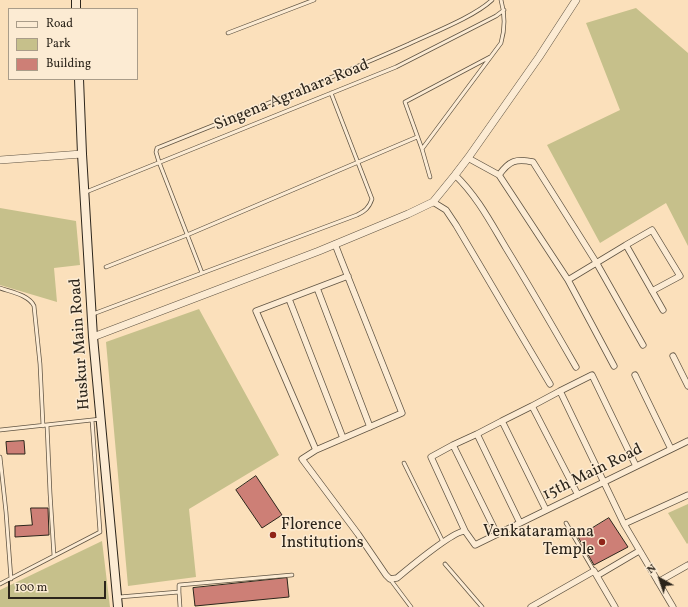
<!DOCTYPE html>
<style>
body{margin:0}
#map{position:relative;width:688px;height:607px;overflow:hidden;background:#fbe0bb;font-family:Vollkorn,serif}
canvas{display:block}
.legend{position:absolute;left:8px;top:8px;width:130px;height:72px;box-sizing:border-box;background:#fcebd3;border:1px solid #a99c89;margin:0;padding:5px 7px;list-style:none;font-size:12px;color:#2c251b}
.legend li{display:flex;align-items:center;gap:8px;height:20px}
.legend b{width:20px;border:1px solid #a99c89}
.north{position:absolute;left:640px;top:559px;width:40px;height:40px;-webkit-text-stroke:3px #fcebd3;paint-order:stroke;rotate:320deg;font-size:11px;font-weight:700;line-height:16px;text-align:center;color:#2c251b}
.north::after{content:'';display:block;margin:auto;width:14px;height:18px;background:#2c251b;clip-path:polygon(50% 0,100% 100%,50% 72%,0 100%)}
.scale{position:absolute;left:8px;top:581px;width:98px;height:18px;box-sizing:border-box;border:2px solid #2c251b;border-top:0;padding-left:5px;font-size:12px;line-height:14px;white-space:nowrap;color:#2c251b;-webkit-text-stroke:3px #fcebd3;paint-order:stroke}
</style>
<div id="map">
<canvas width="688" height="607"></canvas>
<ul class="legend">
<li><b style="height:5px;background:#fcebd3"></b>Road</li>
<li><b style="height:11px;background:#c6c08b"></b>Park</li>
<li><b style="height:11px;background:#cd7f76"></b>Building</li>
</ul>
<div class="north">N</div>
<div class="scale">100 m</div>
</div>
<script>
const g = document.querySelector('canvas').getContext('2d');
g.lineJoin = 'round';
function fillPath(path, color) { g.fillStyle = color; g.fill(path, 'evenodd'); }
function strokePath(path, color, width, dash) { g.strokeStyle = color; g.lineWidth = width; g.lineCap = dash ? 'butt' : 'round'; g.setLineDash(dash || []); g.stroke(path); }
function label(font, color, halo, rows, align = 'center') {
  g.font = font + ' Vollkorn,serif'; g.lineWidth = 3; g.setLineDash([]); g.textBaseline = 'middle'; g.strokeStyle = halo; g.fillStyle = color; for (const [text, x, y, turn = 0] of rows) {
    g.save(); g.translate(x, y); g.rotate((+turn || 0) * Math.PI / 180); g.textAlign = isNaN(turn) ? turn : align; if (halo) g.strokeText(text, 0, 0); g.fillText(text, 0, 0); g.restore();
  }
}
const green = new Path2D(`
 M636,8L688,53V246L666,203L600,243L547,145L620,110L586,23Z
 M0,208L76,221L80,265L54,268L57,302L0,285Z
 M199,309L279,455L189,509L196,577L128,586L106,342Z
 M688,504V543L687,544L668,513Z
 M102,541L110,607H0V590Z`);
const building = new Path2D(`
 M24,441L25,454H7L6,442Z
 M256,476L282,515L262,528L236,490Z
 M31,508H48L49,535L15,537V526L32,525Z
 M609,518L628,547L594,565L578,537Z
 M287,578L289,597L195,606L193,588Z`);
const service = new Path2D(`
 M228,33L314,0
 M422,149L405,102L490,57
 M430,177L422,149L501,43C505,29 505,14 501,0
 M86,192L396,67L496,16L504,10
 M106,267L187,235L417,137
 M202,273L159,162L156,152L157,148C241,114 326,81 409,44C432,33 474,17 492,0
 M0,288C11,292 29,295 34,306L40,364L43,426
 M93,314L357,215C365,211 369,208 372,199L331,93
 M47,425L50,493L54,556
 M0,430L101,419
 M0,457L6,512L11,579
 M404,463L443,542
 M566,523L594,571
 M445,564L482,607
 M390,579L411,607
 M0,584L100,532L92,420
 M179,592L180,607
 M119,597L179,592V585L292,575`);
const minor = new Path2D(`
 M468,158L499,175L568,280L614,366
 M455,175C477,196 491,223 506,248C530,287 553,327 576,367
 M499,175C509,161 516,158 533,162L596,262L643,345
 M433,202L446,210L456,225L550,384
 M335,244L340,257L402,413L316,450L256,311L348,276
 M626,245L652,230L680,276L652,291
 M568,280L626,245L663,310
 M317,288L370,427
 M289,299L343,438
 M673,356L688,386
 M635,375L671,449
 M560,391L532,406L578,495
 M532,406L502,421L546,510
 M502,421L477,434L520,523
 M477,434L453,445L497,534
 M453,445L431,457L465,531
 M316,450L302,459L358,534L386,575L390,579L397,578C409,568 453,531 465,531L475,545L688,441
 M636,466L592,375L560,391L624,524L673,607
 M624,524L688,495
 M600,574L639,551
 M658,582L688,565
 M531,607L594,571L615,607`);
const tertiary = new Path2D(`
 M0,160L82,154
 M93,337L319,251L408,214L433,202L455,175L468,158L539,57L576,0`);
const secondary = new Path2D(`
 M76,0V9
 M79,79L82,154L93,337L118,607`);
const markers = [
 [273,535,4,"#8f2418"],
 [602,542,4,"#8f2418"]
];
const streetNames = [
 ["Singena Agrahara Road",292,96,-22],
 ["Huskur Main Road",81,344,-94],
 ["15th Main Road",593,473,-26]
];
const poiNames = [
 ["Florence",281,526],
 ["Institutions",281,544],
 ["Venkataramana",594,533,"right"],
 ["Temple",594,551,"right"]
];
fillPath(green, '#c6c08b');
fillPath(building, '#cd7f76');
strokePath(building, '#2c251b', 1);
strokePath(service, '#605443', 4.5);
strokePath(minor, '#605443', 7);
strokePath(tertiary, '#605443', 8);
strokePath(secondary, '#2c251b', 10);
strokePath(service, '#fcebd3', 3);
strokePath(minor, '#fcebd3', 5.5);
strokePath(tertiary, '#fcebd3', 7);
strokePath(secondary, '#fcebd3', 8);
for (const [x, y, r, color] of markers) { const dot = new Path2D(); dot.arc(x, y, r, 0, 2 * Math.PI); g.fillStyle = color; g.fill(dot); strokePath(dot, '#fcebd3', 1.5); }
label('16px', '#2c251b', '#fcebd3', streetNames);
label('16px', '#2c251b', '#fcebd3', poiNames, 'left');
</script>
